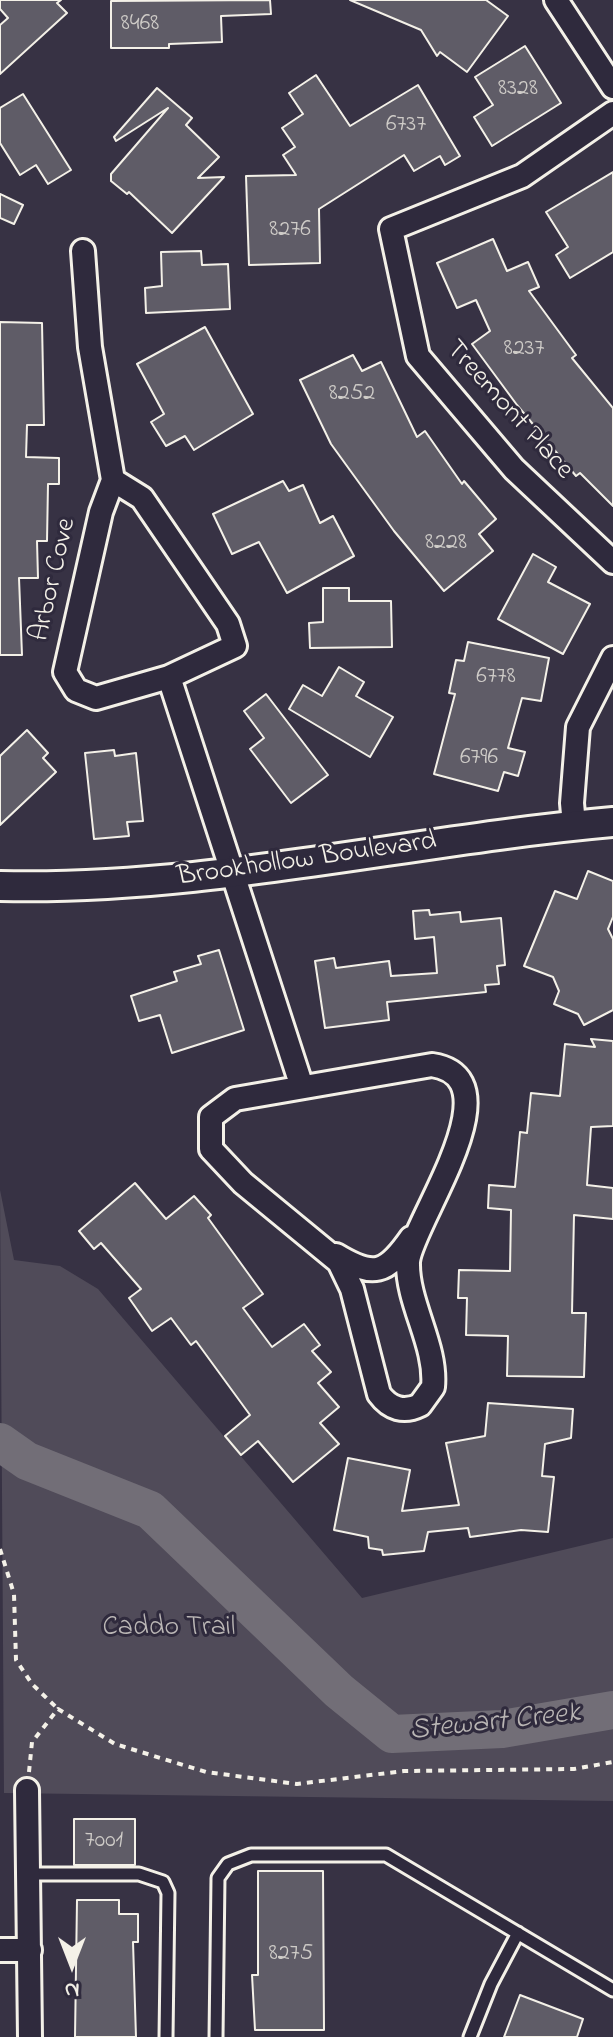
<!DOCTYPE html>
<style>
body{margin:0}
#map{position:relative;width:613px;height:2037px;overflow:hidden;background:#373244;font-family:"Indie Flower",sans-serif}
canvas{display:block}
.north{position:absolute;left:32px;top:1925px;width:80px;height:80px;-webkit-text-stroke:6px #2f2a3d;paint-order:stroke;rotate:180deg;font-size:22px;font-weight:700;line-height:32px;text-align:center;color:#f4f1e8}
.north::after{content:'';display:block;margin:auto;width:28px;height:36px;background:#f4f1e8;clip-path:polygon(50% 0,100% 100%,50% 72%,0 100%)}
</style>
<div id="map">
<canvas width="613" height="2037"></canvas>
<div class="north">N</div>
</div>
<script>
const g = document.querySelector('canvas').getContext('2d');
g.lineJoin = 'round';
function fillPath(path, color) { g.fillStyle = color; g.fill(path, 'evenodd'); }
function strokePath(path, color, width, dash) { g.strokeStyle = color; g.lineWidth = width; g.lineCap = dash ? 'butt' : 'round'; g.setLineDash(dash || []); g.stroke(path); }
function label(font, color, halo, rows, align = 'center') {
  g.font = font + ' "Indie Flower",sans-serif'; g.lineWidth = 6; g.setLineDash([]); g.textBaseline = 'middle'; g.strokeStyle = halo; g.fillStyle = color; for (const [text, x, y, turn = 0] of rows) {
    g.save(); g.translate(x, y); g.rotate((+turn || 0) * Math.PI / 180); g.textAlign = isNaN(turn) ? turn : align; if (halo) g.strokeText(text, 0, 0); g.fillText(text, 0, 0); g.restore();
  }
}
const green = new Path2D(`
 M0,1190L14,1260L60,1266L98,1289L362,1598L613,1538V1801L4,1793Z`);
const river = new Path2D(`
 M0,1442L27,1461L150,1510L339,1691L392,1734L502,1729L613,1710`);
const building = new Path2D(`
 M0,0H61L57,3L67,13L0,74V25L8,18L0,9Z
 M270,0L271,14L221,16L222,42L169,44V48H111V1Z
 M350,0H486L508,16L467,72L440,52L437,56L421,30Z
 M525,46L561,103L492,146L474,117L493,105L475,77Z
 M316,75L350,126L418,85L460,156L445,165L440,156L414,171L404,155L319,209L320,263L249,265L246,176L296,175L283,155L295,147L282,128L303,114L289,93Z
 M157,88L192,118L186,125L219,157L198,178L224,177L172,233L129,192L127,194L111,181V174L168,108L116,141L114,137Z
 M23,94L71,170L48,184L36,165L20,175L0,143V108Z
 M613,172V252L570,278L556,255L568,247L546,212Z
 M0,194L23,205L14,224L0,218Z
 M493,239L507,271L528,262L539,287L529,291L576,355L572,358L613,408V506L580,473L576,476L517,405L472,344L490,331L476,300L457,308L437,263Z
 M201,251L202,265L228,264L230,309L146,313L145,288L162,286L161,252Z
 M0,322L42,323L44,425H27L26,457L59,458V484H48L47,541H37L38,578H19L22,655H0Z
 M205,327L253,414L194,450L185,436L166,446L151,422L164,414L137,364Z
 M353,355L362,371L381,362L417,437L425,431L462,484L464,481L496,519L479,534L493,551L444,591L394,531L331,444L300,380Z
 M283,481L289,491L303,485L320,523L333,516L354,556L287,593L259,542L232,554L213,514Z
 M533,554L556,567L548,582L590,604L563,654L498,619Z
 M323,588H349V601H391L392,647L310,648L309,623L323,622Z
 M468,642L549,658L541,701L522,698L508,748L525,752L518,776L504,772L498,791L434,774L455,694L449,693L456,660L464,661Z
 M339,667L364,682L356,696L393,717L370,757L289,709L303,685L322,696Z
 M266,694L328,775L291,803L250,749L264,738L244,711Z
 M27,730L48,753L43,758L56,772L0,825V756Z
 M114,750L115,756L136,753L143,821L127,822L129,836L94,839L85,753Z
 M588,871L613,881V917L608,929L613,939V1010L584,1025L578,1014L554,1004L559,991L553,977L524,966L555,891L577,899Z
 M429,910L430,915L460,912L461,922L501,918L505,965L497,966L499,984L485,985L486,992L387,1002L389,1020L325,1028L315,961L334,958L336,968L389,961L391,976L437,973L434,937L415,939L413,911Z
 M219,950L244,1030L172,1053L160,1015L139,1021L131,996L177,981L174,972L201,964L198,956Z
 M591,1039L613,1041V1126L591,1127L587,1185L613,1188V1219L574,1215L572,1313H586L584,1377L507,1376L508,1336L466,1335L467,1298H458L459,1270L510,1271L511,1210L488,1208L489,1185L515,1187L520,1132L527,1133L531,1093L560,1096L565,1044L595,1047Z
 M135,1183L166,1219L194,1196L211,1215L208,1218L263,1294L243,1308L272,1347L304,1324L320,1345L312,1351L331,1372L318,1383L339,1407L320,1423L339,1444L293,1482L258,1441L241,1455L225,1436L250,1415L196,1341L191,1345L171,1318L152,1331L129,1298L141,1289L101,1243L94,1249L79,1231Z
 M488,1403L573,1409L571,1438L545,1444L542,1476L554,1477L548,1532L521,1530L470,1537L468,1528L428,1532L424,1551L383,1555L382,1550L369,1548L368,1537L334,1530L348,1458L410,1470L402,1511L459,1505L446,1443L485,1436Z
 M74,1819H135V1865H74Z
 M258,1871H323L324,2030H255L252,1975H258Z
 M77,1900H119V1914H138V1942H133L136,2037H75Z
 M520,1995L583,2019L577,2037H504Z`);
const path = new Path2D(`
 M0,1549L14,1594L16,1660L32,1684L58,1709
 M29,1772L32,1742L58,1709L115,1744L206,1772L297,1784L404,1771L574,1769L613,1762`);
const service = new Path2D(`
 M29,1874H139L163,1882L168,1893L166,2037
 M216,2037L218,1878L228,1864L251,1855H386L613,1990
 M470,2037L491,1984L518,1933`);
const minor = new Path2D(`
 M556,0L613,87
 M613,113L522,176L391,229L418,356L514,469L613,562
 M83,251L90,347L113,480L101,512L65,672L76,690L96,698L169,677L235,646L228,624L142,498L113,480
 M169,677L302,1087
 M574,825L572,803L578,727L613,658
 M432,1065C519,1078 410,1225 408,1262C407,1304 437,1345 433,1387L420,1405C404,1413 390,1409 379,1394L352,1289L339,1262L243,1183L211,1149V1117L235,1099Z
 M336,1255C374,1278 386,1274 411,1238
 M27,1790L30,2037
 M0,1950H30`);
const tertiary = new Path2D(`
 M0,886C206,891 409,840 613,822`);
const numberNames = [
 ["8468",140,25],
 ["8328",518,90],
 ["6737",406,126],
 ["8276",290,231],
 ["8237",524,350],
 ["8252",352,395],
 ["8228",446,544],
 ["6778",496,678],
 ["6796",479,759],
 ["7001",104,1842],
 ["8275",291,1955]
];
const streetNames = [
 ["Treemont Place",508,411,48],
 ["Arbor Cove",55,580,-77],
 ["Brookhollow Boulevard",307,861,-8]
];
const parkNames = [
 ["Caddo Trail",169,1629]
];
const waterNames = [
 ["Stewart Creek",495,1724,-6]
];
fillPath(green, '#504b59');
strokePath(river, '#726e77', 38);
fillPath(building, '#5f5c67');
strokePath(building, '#f4f1e8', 2);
strokePath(service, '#f4f1e8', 17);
strokePath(minor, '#f4f1e8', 28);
strokePath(tertiary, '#f4f1e8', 34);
strokePath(path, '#f4f1e8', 4, [6, 6]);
strokePath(service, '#2f2a3d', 11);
strokePath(minor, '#2f2a3d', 22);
strokePath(tertiary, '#2f2a3d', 28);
label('24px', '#cfccc8', null, numberNames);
label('28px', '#f4f1e8', '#2f2a3d', streetNames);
label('28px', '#bbb7b6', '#2f2a3d', parkNames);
label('italic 30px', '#bab6b5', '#2f2a3d', waterNames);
</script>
